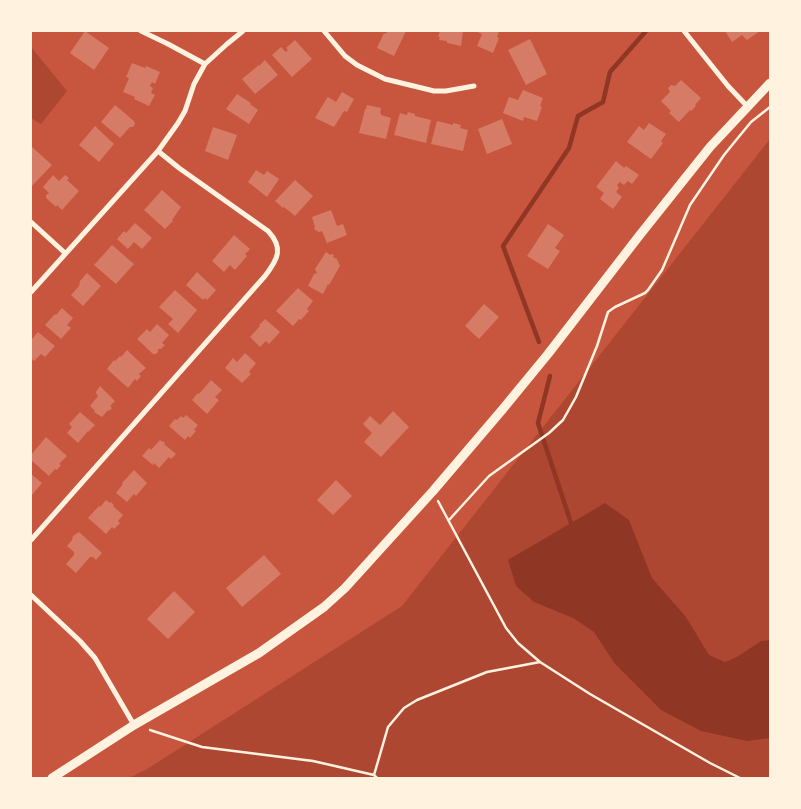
<!DOCTYPE html>
<style>
body{margin:0}
#map{position:relative;width:801px;height:809px;overflow:hidden;background:#c8553d;font-family:"Golos Text",sans-serif}
canvas{display:block}
.frame{position:absolute;inset:0;border:32px solid #fff3e0;pointer-events:none}
</style>
<div id="map">
<canvas width="801" height="809"></canvas>
<div class="frame"></div>
</div>
<script>
const g = document.querySelector('canvas').getContext('2d');
g.lineJoin = 'round';
function fillPath(path, color) { g.fillStyle = color; g.fill(path, 'evenodd'); }
function strokePath(path, color, width, dash) { g.strokeStyle = color; g.lineWidth = width; g.lineCap = dash ? 'butt' : 'round'; g.setLineDash(dash || []); g.stroke(path); }
const green = new Path2D(`
 M31,47L67,91L41,124L31,118Z
 M770,139V778H129L147,769L402,606Z`);
const water = new Path2D(`
 M605,503L629,520L652,578L686,617L709,655L725,662L737,657L761,641L770,640V738L747,741L701,731L661,710L615,664L594,632L573,618L534,602L516,586L508,560Z`);
const stream = new Path2D(`
 M539,342L503,246L569,148L578,116L603,102L610,72L646,31
 M550,376L538,423L571,523`);
const building = new Path2D(`
 M85,31L109,48L94,70L70,53Z
 M387,31H406L394,56L377,48L384,33L386,34Z
 M440,31H463L461,46L447,43V41L439,40L440,37H438Z
 M475,31H499L497,37L499,38L493,53L477,46L482,34Z
 M725,31H760L747,40L742,35L732,42Z
 M530,39L547,74L526,85L508,50Z
 M295,40L312,59L292,77L272,55L281,47L286,52L288,50L286,48Z
 M265,60L278,75L255,94L242,79L259,65V66Z
 M132,63L145,68L146,66L160,72L155,84L152,82L150,86L153,88L151,93L155,95L149,106L134,99L135,97L123,92L129,78L126,77Z
 M681,80L701,98L695,105L696,106L691,111L690,110L679,122L669,113L671,111L661,101L670,92L668,88L671,85L675,86Z
 M523,90L543,98L540,106L542,107L537,121L524,117L523,121L503,113L509,97L518,100Z
 M342,92L354,99L347,112L344,111L334,127L315,118L327,98L328,97L336,102Z
 M237,94L251,103L250,104L258,110L249,124L226,109Z
 M115,105L134,121L135,124L133,127H130L120,138L101,122Z
 M367,105L381,108L380,113H381V115L391,118L386,139L359,133L365,109H366Z
 M408,112L415,114V116L431,120L426,143L394,135L400,113L407,115Z
 M502,119L512,144L487,154L478,129Z
 M437,121L453,125V123L461,125L460,128L468,130L463,151L431,144Z
 M649,123L666,134L661,141L663,143L651,159L627,142L639,126L644,130Z
 M95,126L114,144L99,162L79,145Z
 M213,127L237,135L228,160L205,151Z
 M31,146L52,165L32,186L31,185Z
 M616,161L624,168L626,166L639,175L632,184L628,181L624,185L620,182L617,185L619,188L616,192L622,197L613,209L600,199L604,193L596,187Z
 M256,170L264,175L267,171L279,179L267,197L248,182Z
 M53,175L59,181L65,175L69,178L67,180L79,191L62,210L57,205L56,207L46,198V195L49,193L43,187Z
 M295,180L313,196L295,216L284,207L283,208L275,201Z
 M162,190L181,207L172,220L173,221L165,229L144,210Z
 M331,210L337,226L343,224L347,235L327,243L322,231L319,232L315,230L314,228L315,227L312,217Z
 M135,223L152,238L142,249L134,242L128,249L117,239L124,231L126,233Z
 M548,224L564,235L555,248L560,251L548,269L527,256Z
 M234,235L250,249L245,254L247,256L235,270L230,265L224,272L212,261Z
 M112,245L134,264L116,284L94,265Z
 M326,252L330,255L331,254L334,255L333,257L337,259L340,266L329,285L328,284L323,294L308,286L314,274L317,273L315,269Z
 M197,272L216,290L207,300L205,298L203,300L186,285Z
 M87,273L101,286L83,306L71,295L79,286L80,281Z
 M298,288L313,301L307,309L309,311L301,320L299,319L293,326L276,311Z
 M175,290L197,310L178,333L168,324L173,319L159,307Z
 M484,304L499,317L479,339L465,326Z
 M62,308L73,318L67,325L71,328L61,339L45,325L55,314L56,315Z
 M265,319L280,332L269,344L266,341L260,347L250,337L260,326L259,325Z
 M157,324L169,335L162,343L165,345L161,349H158V352L156,354H153L137,339L147,329L150,332Z
 M38,332L55,346L45,357L41,354L34,361L31,358V340Z
 M127,350L146,368L139,374L141,376L137,381L135,379L128,388L107,369L114,360L115,361L120,356L121,357Z
 M245,353L256,363L249,372L251,374L242,383L225,368L233,358L237,362Z
 M211,380L222,390L215,397L219,400L207,414L192,400L198,393L199,394Z
 M100,386L115,401L110,406L112,408L109,411L108,410L102,417L94,412L95,411L90,406L98,396L96,393V392Z
 M393,411L409,427L381,457L364,442L372,433L363,424L370,416L380,425Z
 M80,412L95,425L88,432V431L78,443L67,433L72,427L69,424Z
 M186,415L198,425L194,430L196,431L190,438L188,436L185,440L169,426L175,419L177,420L181,416L183,418Z
 M46,437L67,456L59,464L61,465L57,470L55,469L49,476L31,460V455Z
 M160,440L163,442V441L165,443L164,444L176,454L171,459L169,457L159,468L154,463L153,465L142,456L149,448L151,450Z
 M134,470L147,483L136,496L134,494L127,502L116,493L123,484L122,483Z
 M31,474L42,483L31,496Z
 M336,480L352,496L333,515L317,500Z
 M106,500L110,503L111,502L114,505L113,506L123,515L118,521L120,523L114,529L112,527L106,534L88,518L99,506L100,507Z
 M79,532L102,553L96,560L93,557H90L76,573L66,564L74,555V552L67,546L72,540L73,536Z
 M264,555L281,574L242,607L226,588Z
 M174,591L195,612L168,639L147,619Z`);
const path = new Path2D(`
 M438,501L506,628L518,643L540,662L590,694L710,763L740,778
 M449,520L489,476L549,433L563,420L576,397L597,346L608,312L615,307L645,293L648,290L662,270L690,205L724,155L737,139L751,122L770,107
 M150,730L202,747L313,761L374,775L377,778
 M374,775L388,727L404,708L417,700L487,672L540,662`);
const minor = new Path2D(`
 M141,31L168,44L205,64
 M324,31L345,56L357,65L385,79L434,91H446L474,86
 M684,31L728,86L747,106
 M31,222L65,253
 M31,292L158,151L178,123L185,111L194,84L205,64L227,44L243,31
 M31,540L265,276C278,259 284,248 268,231L179,168L158,151
 M31,595L80,641L95,658L134,725`);
const tertiary = new Path2D(`
 M52,778L134,725L259,653L324,607L345,588L433,491L502,410L548,354L639,236L710,147L770,83`);
fillPath(green, '#ae4732');
fillPath(water, '#8f3625');
strokePath(stream, '#8f3625', 4.5);
fillPath(building, '#d67c66');
strokePath(path, '#fff3e0', 2.5);
strokePath(minor, '#fff3e0', 5);
strokePath(tertiary, '#fff3e0', 9);
</script>
